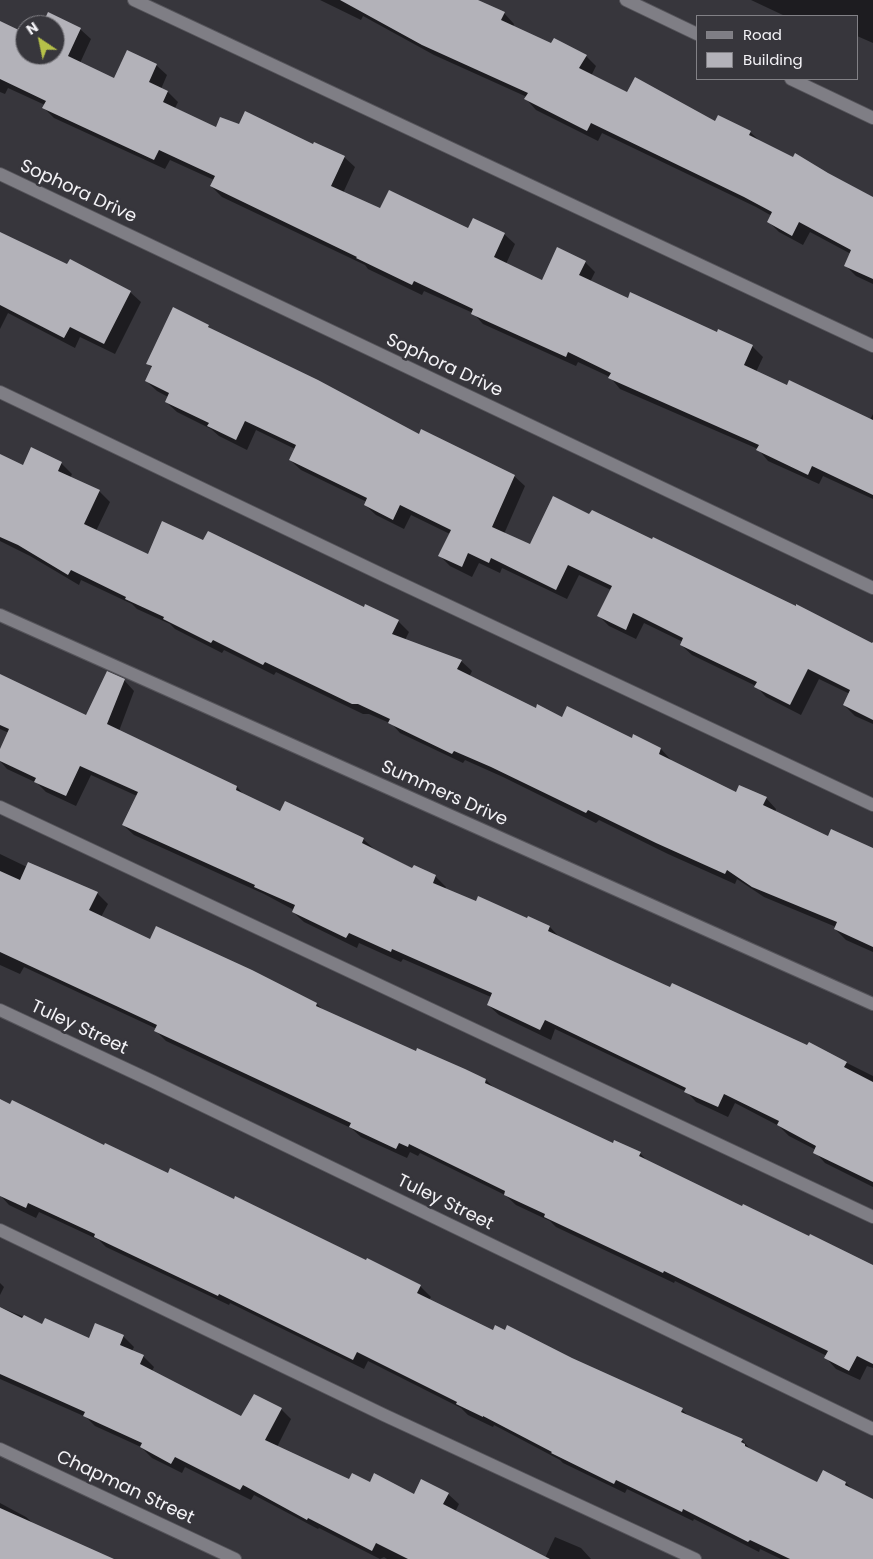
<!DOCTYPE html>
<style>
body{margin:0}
#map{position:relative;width:873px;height:1559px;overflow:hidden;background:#37363c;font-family:Poppins,sans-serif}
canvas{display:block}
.legend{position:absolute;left:696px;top:15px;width:162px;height:65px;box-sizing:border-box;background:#37363c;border:1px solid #828186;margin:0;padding:6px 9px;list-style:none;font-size:15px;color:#f3f2f6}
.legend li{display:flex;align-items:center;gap:10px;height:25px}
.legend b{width:25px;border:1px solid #828186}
.north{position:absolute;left:15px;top:15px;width:50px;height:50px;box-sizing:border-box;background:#37363c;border:1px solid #828186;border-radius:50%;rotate:326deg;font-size:14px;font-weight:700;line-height:20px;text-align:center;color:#f3f2f6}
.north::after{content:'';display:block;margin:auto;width:18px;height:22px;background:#b6c149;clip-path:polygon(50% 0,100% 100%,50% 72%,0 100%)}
</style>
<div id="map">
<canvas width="873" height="1559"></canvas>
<ul class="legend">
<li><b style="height:6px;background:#7f7e85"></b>Road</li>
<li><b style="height:14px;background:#b3b2b9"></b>Building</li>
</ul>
<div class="north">N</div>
</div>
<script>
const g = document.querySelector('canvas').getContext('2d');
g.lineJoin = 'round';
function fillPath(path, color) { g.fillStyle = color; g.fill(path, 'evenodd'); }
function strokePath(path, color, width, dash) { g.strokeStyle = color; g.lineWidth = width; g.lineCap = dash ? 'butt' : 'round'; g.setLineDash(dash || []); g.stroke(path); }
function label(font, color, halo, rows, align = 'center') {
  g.font = font + ' Poppins,sans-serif'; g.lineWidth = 5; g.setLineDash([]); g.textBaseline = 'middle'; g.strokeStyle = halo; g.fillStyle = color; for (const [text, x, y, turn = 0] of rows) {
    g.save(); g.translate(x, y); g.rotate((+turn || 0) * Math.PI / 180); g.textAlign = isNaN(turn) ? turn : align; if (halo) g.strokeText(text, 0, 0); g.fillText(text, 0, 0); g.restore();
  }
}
const shadow = new Path2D(`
 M320,0H458L504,13L514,24L513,27L552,45L586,56L596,66L591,76L627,94L715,122L750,132L762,143L873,198V284L856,276L845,265L851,254L810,232L803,245L779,232L769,222L772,216L756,207L602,133L598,141L536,110L526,99L527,97L434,55L363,16L361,20Z
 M751,0H873V43L857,36V16H785Z
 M49,14L80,29L91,39L80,63L115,79L156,65L167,75L161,89L168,92L178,102L175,108L217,129L314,146L344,157L355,167L343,193L381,210L469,230L504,234L515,244L506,264L542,281L585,262L595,272L590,282L628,300L752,346L763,357L756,372L870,420L873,414V499L823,476L819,484L768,461L758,449L620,389L610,377L578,362L576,366L483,324L473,313L424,291L422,295L368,269L365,265L222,197L211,186L214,180L170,160L165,169L54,118L44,108L45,105L8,88L5,94L0,92V23L25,35V55H55V25H44Z
 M0,233L68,266L130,292L141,302L115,354L80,337L75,348L8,313L0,329Z
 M208,326L215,333L419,436L514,476L525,486L504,534L530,546L589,515L873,645V724L855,716L844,705L850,694L819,679L801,715L766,697L756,686L692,655L681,645L683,642L644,623L636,639L609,626L599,616L611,590L579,575L567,599L502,568L500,573L479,563L472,577L450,566L440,556L450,534L411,515L404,529L376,515L365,505L367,502L301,470L290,460L295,449L256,430L247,450L219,436L211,429L177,412L166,402L168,397L157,391L146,381L152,368L148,364Z
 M0,455L24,466L61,463L72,474L70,478L99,491L110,502L96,531L148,555L364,608L398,621L409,632L405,640L461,661L472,671L469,677L536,709L632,740L634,736L661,749L671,760L670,761L736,793L766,798L776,809L775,812L829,837L873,849V952L846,940L835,929L836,927L764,897L737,879L735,884L668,854L599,820L596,823L503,777L465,760L463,763L400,733L392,724L369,714H363L276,672L274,675L224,650L222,653L175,629L170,624L137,609L132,604L81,580L79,585L30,556L0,541Z
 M124,680L134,691L119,731L237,787L245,796L281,813L363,839L374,849L413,869L435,876L446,887L445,889L477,903L550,927L560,938L671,988L808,1047L809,1044L873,1076V1187L825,1163L815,1152L816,1150L789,1136L779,1126L735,1103L728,1117L696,1102L687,1092L555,1029L551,1040L499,1015L488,1005L491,997L403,959L401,962L359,943L357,948L304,922L293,912L294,910L264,894L134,835L123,825L137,796L91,775L76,806L46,792L37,783L7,769L0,761V752L9,733L0,729V684L86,717Z
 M0,854L27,867L97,893L108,904L101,917L150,941L224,959L317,1004L323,1010L416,1052L486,1080L494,1088L613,1145L640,1153L648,1162L743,1207L873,1267V1368L867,1366L860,1380L836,1369L826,1358L827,1356L675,1281L674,1283L556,1227L550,1221L516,1205L505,1195L420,1153L418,1156L410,1152L407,1158L361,1137L351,1128L166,1041L156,1031L157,1029L24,967L20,974L0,965Z
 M0,1100L168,1174L234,1200L236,1198L420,1286L431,1297L429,1300L493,1332L572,1359L682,1410L690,1417L742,1440L752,1451L818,1484L846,1483L855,1492L873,1501V1559H781L760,1549L759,1552L694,1519L693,1521L627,1489L625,1493L563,1463L560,1460L494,1425L493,1427L468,1415L461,1408L368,1361L364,1369L230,1303L229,1305L106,1247L99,1240L39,1212L36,1218L9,1205L0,1195Z
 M0,1283L4,1287L0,1295Z
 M0,1307L43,1325L89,1339L123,1336L134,1347L132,1351L143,1356L154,1367L152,1371L241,1418L281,1409L291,1419L277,1447L350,1481L370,1484L415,1495L448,1494L459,1504L455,1512L545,1558L555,1537L581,1548L591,1559H387L384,1557L380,1559L319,1528L318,1529L254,1495L251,1500L185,1467L182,1473L152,1458L141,1447L95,1426L86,1417L0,1379Z
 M0,1503L26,1517L35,1525L112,1559H0Z`);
const building = new Path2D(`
 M340,0H478L505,12L501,20L551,43L554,38L587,55L579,68L627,92L635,77L715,121L718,115L751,131L749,135L793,157L795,153L828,173L873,197V279L844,266L851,250L799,222L792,236L767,222L772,212L744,197L591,123L587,131L524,99L528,93L422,45Z
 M48,12L81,28L68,56L114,78L127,50L157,64L149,82L168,91L163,102L216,127L220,117L239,124L245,111L313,144L314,142L345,156L331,186L380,208L389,190L468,228L473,218L505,233L494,257L542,280L557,247L586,261L579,275L628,298L630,292L717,332L718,329L753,345L744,365L787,385L789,380L873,420V495L812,466L808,475L756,450L759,445L608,378L611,373L568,352L566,357L471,314L473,309L414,281L412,285L356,258L357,257L210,186L215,176L159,150L154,160L42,108L46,101L0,79V21L25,33V55H55V25H42Z
 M0,232L67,264L70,259L131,291L104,344L70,327L64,338L0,305Z
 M173,307L209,325L208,327L318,380L419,434L421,429L515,475L492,527L530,544L553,496L589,514L592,510L652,539L653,537L796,606V604L872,643L873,642V720L843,705L850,690L808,669L790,705L754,687L757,682L680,645L683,638L633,613L626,630L597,616L612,586L568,565L556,590L491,558L489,563L468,553L462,567L438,556L451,530L400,505L393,520L364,505L367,498L289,460L296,445L245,421L236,440L207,426L209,423L165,402L169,393L145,381L152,366L146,364Z
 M31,447L62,462L58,471L100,490L84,524L148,554L162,521L203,540L208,531L364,607L365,604L399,620L392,634L462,660L457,669L536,708L537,704L562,717L567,706L632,738L633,734L661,748L659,754L736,792L739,785L767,797L763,805L828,836L831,829L873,848V947L834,929L837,922L752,887L727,870L725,874L656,843L588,810L586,813L491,767L454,751L452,754L388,723L390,719L358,704H352L265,662L263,665L213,640L211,643L163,619L164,617L125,599L126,597L71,570L68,575L18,545L0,537V454L23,465Z
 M107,671L125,679L107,724L237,786L236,790L280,811L285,801L364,838L362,843L412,868L414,865L436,875L433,883L476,901L478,896L527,918L528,916L550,926L548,931L615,962L670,987L672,983L807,1045L809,1042L847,1062L844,1067L873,1082V1182L813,1153L816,1146L777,1125L779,1121L724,1094L718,1107L684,1092L686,1088L545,1020L540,1030L487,1005L492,993L392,949L391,952L349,933L346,938L292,912L295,905L254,887L255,885L122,825L138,792L80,766L66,796L34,782L36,778L0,761V749L9,729L0,725V674L86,715Z
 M28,862L98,892L89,910L150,939L156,926L252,970L317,1003L316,1006L416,1051L417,1048L465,1069L486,1079L485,1083L613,1143L614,1140L641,1152L639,1156L742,1206L743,1204L809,1236L810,1234L873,1265V1364L857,1356L849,1371L824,1358L828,1351L664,1271L663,1273L544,1217L545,1214L504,1195L505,1191L409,1144L408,1147L399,1143L396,1149L349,1127L351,1123L154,1031L157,1025L0,952V871L20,880Z
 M0,1099L10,1104L12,1100L104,1145L105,1143L168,1173L170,1168L234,1199L235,1196L366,1260L367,1258L421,1285L417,1293L493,1330L495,1325L505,1330L507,1325L572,1358L683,1408L681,1412L743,1439L741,1442L745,1444V1446L817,1482L823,1470L846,1482L845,1485L873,1499V1559H790L750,1540L748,1542L683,1509L682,1512L616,1480L614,1484L551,1453L552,1452L483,1416V1417L456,1404L457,1402L357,1352L353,1360L219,1294L218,1296L94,1237L95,1234L28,1203L26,1208L0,1196Z
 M0,1307L22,1318L24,1315L42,1324L45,1318L89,1338L95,1323L124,1335L120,1345L144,1355L140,1364L241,1416L254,1394L282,1408L265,1440L349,1479L352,1473L370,1482L374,1473L414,1494L421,1479L449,1493L443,1504L550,1559H408L376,1543L372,1551L308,1518L307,1520L243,1485L240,1490L175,1457L171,1464L140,1447L142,1443L83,1416L85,1412L0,1374Z
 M0,1508L114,1559H0Z`);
const minor = new Path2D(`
 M134,0L873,346
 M626,0L697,34
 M791,79L873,118
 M0,174L873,588
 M0,392L385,576L873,805
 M0,615L873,1004
 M0,807L873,1217
 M0,1010L154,1082L873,1429
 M0,1230L384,1415L695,1559
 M0,1449L235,1559`);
const streetNames = [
 ["Sophora Drive",78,192,25],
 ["Sophora Drive",444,366,25],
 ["Summers Drive",444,794,24],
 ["Tuley Street",79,1028,25],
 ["Tuley Street",445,1203,26],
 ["Chapman Street",125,1488,25]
];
fillPath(shadow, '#0007');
fillPath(building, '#b3b2b9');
strokePath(minor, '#55545a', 14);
strokePath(minor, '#7f7e85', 12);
label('18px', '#f3f2f6', '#37363c', streetNames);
</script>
